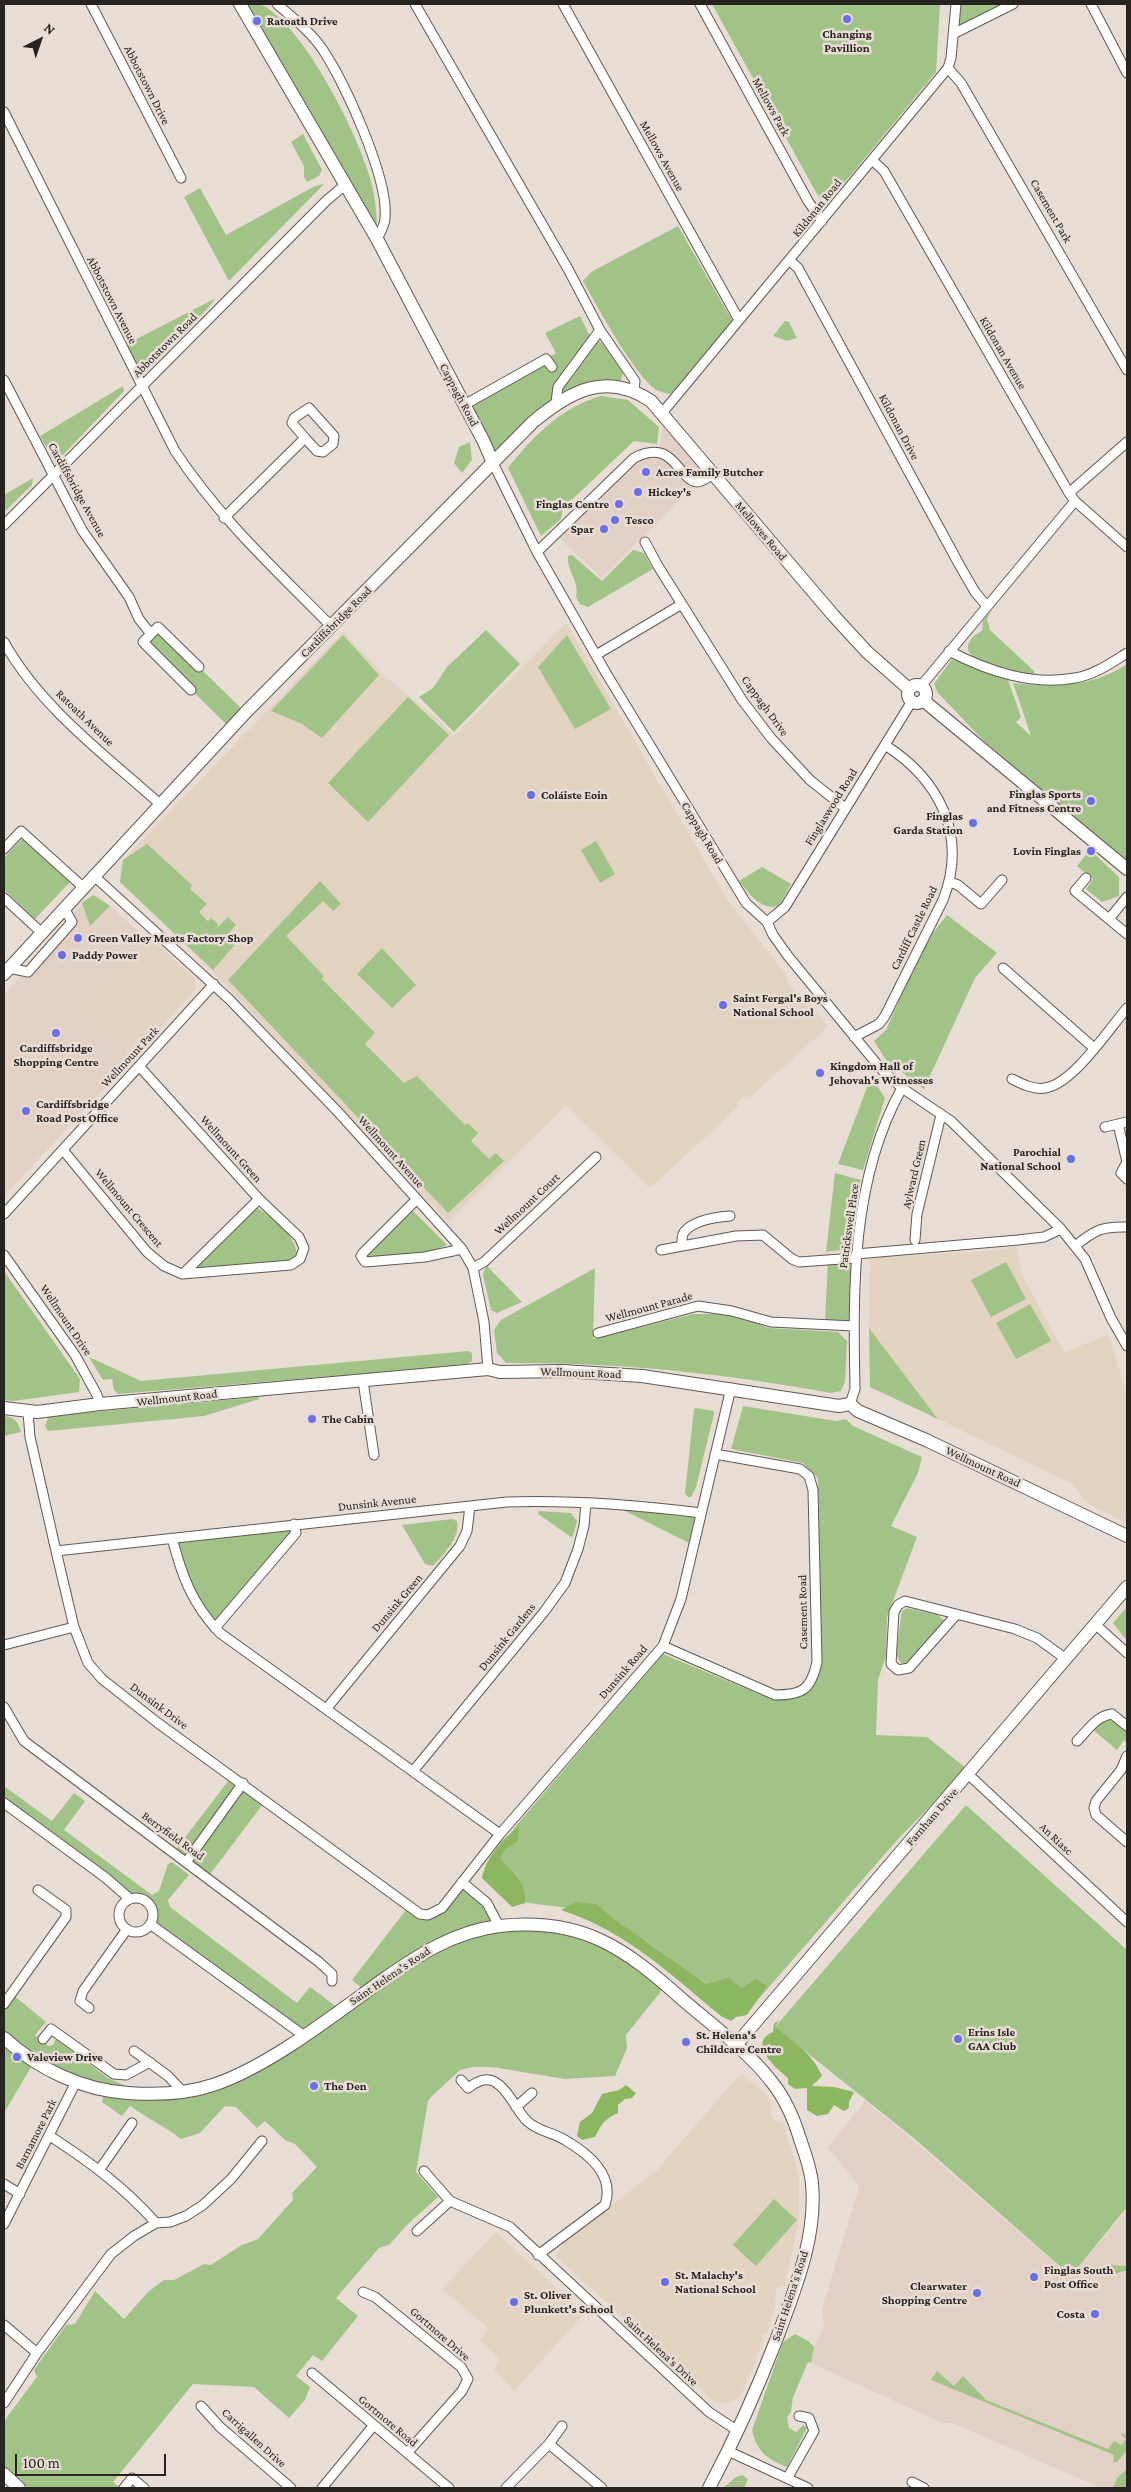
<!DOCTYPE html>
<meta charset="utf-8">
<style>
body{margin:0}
#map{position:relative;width:1131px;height:2492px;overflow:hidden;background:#e8ddd5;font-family:"Crimson Pro",serif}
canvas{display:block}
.frame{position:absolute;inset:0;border:5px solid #272320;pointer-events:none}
.north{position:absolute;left:15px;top:15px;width:50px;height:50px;-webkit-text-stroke:4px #e8ddd5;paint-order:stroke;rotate:41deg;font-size:14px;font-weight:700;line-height:20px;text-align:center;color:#272320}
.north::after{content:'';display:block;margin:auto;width:18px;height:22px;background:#272320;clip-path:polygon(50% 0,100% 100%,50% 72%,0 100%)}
.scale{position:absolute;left:15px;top:2454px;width:151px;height:22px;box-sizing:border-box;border:2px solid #272320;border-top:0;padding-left:6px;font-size:15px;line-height:18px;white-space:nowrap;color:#272320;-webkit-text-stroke:4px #e8ddd5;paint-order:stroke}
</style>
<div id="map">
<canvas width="1131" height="2492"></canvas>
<div class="frame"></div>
<div class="north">N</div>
<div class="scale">100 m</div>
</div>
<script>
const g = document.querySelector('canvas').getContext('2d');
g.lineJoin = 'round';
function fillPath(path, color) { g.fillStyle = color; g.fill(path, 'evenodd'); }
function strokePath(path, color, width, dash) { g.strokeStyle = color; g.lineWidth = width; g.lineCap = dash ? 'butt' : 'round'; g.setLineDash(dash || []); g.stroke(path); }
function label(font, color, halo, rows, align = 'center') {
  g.font = font + ' "Crimson Pro",serif'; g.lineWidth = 5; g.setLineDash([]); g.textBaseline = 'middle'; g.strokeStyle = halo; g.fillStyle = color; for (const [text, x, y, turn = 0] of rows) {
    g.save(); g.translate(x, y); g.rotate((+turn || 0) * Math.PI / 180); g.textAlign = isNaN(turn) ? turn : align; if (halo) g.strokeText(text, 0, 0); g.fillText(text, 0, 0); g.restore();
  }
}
const built = new Path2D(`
 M663,420L706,468L705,476L601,578L552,531L636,449L660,446Z
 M93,895L101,898L148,940L82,1010L135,1056L4,1196V995L84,901Z
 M865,2101L913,2140L1071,2277L1127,2209V2488H1101L952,2423H942L811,2363L814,2347L824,2327L822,2309L859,2187L828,2147Z`);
const education = new Path2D(`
 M566,623L728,901L785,973L787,982L795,991L805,996L828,1027L749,1098L745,1095L737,1102L738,1107L650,1188L566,1105L448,1222L221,980L120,882L122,861L343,632L387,678L438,719L454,736Z
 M148,940H153L194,978L196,989L135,1056L82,1010Z
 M1017,1247L1022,1275L1064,1352L1108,1335L1113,1348L1127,1396V1523L1087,1503L1072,1484L938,1419L869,1328L870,1258L990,1251Z
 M743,2074L766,2095L772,2104L770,2114L774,2120L784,2123L799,2177V2220L785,2285L776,2288L775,2308L767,2332L761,2335L764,2340L742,2393L737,2399L722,2404L713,2401L556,2256L563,2243L656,2171L733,2082Z
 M496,2232L584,2314L514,2391L494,2369L500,2359L480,2341L488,2328L442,2289Z`);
const green = new Path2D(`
 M247,4C252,4 258,3 262,5C304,26 359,136 371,181C375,197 377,213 377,230Z
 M712,4H940L936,72L841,187L822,203Z
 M956,4H1013L953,33Z
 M303,134L322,170L319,176L307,182L304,177V166L291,142Z
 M324,184L229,281L184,197L200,188L226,235L315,186Z
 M678,226L733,322L671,394C666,393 660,392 656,390C633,373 598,308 583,281L591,272Z
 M216,298L207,309L150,366L144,368L138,365L123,346Z
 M580,316L589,334L602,343L623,373L621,379L623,388L583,389L492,462L465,406L556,353L545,333Z
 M785,321L789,322L797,338L787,341L773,336Z
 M123,386L124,391L62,456L48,450L40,436Z
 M601,396L628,400L659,427L657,444L634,441L563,508L561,519L541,536L508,468C533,436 562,407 601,396Z
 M470,442L472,460L462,473L454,463L459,447Z
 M33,478L32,485L4,512V495Z
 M633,550L644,553L653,569L588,607L580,604L576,597C580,581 566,570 568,556L572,555L602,581Z
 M990,612L987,619L990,630L1034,671V677C1021,674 963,664 968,645C970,638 976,634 982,631L983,621Z
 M158,627L245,712L230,728L143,642Z
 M486,630L520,664L454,732L419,697L433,688L447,667Z
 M343,635L379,675L322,738L302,724L271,711Z
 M567,635L611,709L575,729L538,667Z
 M952,659L1008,680L1021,717L1016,722L1031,736L1013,683C1053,688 1093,687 1127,664V863L983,740L938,693L934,684Z
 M408,697L449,735L368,822L328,783Z
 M23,838L70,882L35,919L4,890V858Z
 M596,841L615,874L600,883L581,850Z
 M147,844L192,885L190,889L207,904L199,912L208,921L211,918L218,924L217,928L228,917L236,925L229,933L238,941L213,970L120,882L123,860Z
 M1090,850L1119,877V896L1102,902L1086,889L1093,879L1077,866Z
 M762,867L791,884L779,906C759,910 750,894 739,881Z
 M320,881L341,904L333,911L323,901L286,936L324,976L322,979L375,1033L365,1044L404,1083L417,1076L465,1125L468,1123L478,1133L471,1141L489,1159L496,1153L504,1161L448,1213L228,980Z
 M93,895L110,906L90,926L82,903Z
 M947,915L997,953L975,978L924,1089L886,1060L874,1041L886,1030L923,946Z
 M382,948L416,985L392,1008L357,974Z
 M871,1077L885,1098L863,1170L838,1164Z
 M835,1173L861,1180L855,1201L849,1249L826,1252Z
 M256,1207C273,1217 297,1236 297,1256L288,1263L198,1270L197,1264Z
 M413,1211L447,1245L427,1253L368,1257L372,1247Z
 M855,1258L853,1326L825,1321L828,1262Z
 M1006,1262L1026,1299L991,1317L971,1280Z
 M486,1265L522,1302L497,1313L491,1310L483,1275Z
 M595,1268L593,1339L693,1314H729L769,1328L838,1332L847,1341L845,1382L841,1391L831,1393C722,1373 616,1362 506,1363L497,1353L494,1330L501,1320Z
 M4,1271L80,1379L79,1392L13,1401L4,1400Z
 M1030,1304L1051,1341L1016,1359L996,1323Z
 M869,1328L938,1419L870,1387Z
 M468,1351L472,1353V1361L466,1365L118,1394L114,1390L112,1379L103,1380L89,1357L141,1381Z
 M258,1397L259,1399L204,1416L48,1431L45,1426L49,1416Z
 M743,1406L836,1421L846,1419L853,1426L922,1457L918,1473L891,1526L917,1537L887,1617L886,1656L878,1680L876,1735L927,1737L967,1769L898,1839L749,2010L734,2013C688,1974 646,1932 589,1913C568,1906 545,1906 524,1902L494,1866L499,1852L515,1827L663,1654L773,1700C804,1700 813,1692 820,1662L818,1478L803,1463L731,1449Z
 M696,1408L714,1411V1414L696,1487L691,1497H688L685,1493L694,1409Z
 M4,1416C15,1417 18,1422 21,1432L4,1436Z
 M613,1505L701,1513L693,1545Z
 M539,1511L571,1513L577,1521L573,1536L571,1537L538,1514Z
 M452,1519L457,1521C461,1537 443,1555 433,1566L425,1564L402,1525Z
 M302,1524L215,1628L202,1614L173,1538Z
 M1127,1607V1641L1113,1623Z
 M907,1608L938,1615L945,1621L911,1660L905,1664L900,1662L896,1654L902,1611Z
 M1106,1719L1117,1722L1127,1730V1743L1124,1740L1117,1750L1092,1729Z
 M232,1776L266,1800L208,1877L174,1852Z
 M4,1786L52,1821L74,1793L85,1801L64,1830L152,1895L159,1891L168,1864L172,1862L189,1875L168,1900L170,1907L297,2003L310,1987L337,2007L301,2032L149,1921L151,1907C147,1897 139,1893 128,1895L4,1799Z
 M966,1805L1127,1950V2207L1071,2276L916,2140L775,2027Z
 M462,1883L497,1920L579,1932L666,1985L626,2035L627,2048L615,2076L564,2079L492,2067H473L460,2070L431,2097L428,2101L416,2172L438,2197L408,2224L389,2245L379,2248L336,2298L358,2316L322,2361L313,2355L296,2376L310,2387L305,2400L289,2418L254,2387L193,2384L113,2482L120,2488H20L4,2474V2421L37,2377L34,2370L66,2325L75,2324L95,2291L124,2319L149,2291L164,2280H174L204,2264L211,2265L240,2246L258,2239L293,2200L292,2193L317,2167L295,2144L285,2140L265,2121L257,2128L236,2107L225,2106L200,2133L181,2139C164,2126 147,2118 130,2106L122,2116L102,2102L104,2091L76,2082L4,2037V1991L10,1996L12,1994L46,2022L35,2035L48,2046L53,2045L56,2039L108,2078L146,2095L232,2079L366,1991L352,1980L409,1906L428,1916Z
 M4,2043L34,2062L4,2113Z
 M774,2199L797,2220L756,2266L733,2245Z
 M1110,2265L1127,2266V2270L1108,2276L1103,2274L1104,2270Z
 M795,2334L808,2341L814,2347L811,2363L808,2362L793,2397L791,2412L787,2417L789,2428L796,2432L803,2425L807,2428L787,2467C767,2459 757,2452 752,2430L783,2342Z
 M937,2371L954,2386L963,2376L986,2400L1108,2449L1114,2441L1122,2445L1126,2439L1121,2434L1123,2433L1127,2437V2450L1117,2462H1113L1114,2455L931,2380Z
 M1127,2469V2488H1113L1117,2478Z
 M742,2475L748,2479L744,2488H723L736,2477Z`);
const forest = new Path2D(`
 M519,1826L518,1841L505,1849L500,1858C511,1872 528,1883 525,1903L512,1907L482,1878C486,1857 502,1840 519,1826Z
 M576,1902L596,1904L614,1919L706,1984L728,1978L742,1988L756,1979L767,1986L747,2015L736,2017L731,2021L721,2016C667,1972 629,1933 561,1910Z
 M779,2020L775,2027C793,2041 813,2054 822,2076L812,2086L834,2087L854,2092L849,2102V2108L844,2111L834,2105L828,2114L817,2116L807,2110V2088L795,2089L788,2084V2078C776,2068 747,2043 773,2032L774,2024Z
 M626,2085L636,2093L632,2098L625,2099L618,2105V2113C606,2118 601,2124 595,2137L582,2140L577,2136L580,2122L592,2113L602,2094L619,2090Z`);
const street = new Path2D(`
 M91,4L181,178
 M277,4C293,18 311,32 323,50C345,83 389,179 385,218C385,225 380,233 377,239
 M415,4L568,269L600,330L635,381L634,391
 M563,4L739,320
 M700,4L808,201L822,221
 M1091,4L1127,73
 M953,34L1013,4
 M948,68L961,83L1127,370
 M4,112L175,451C221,520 274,568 331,626
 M872,160L884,171L1069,493L1075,501L1127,547
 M790,261L798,268L960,566L975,592L986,605
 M4,380L82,530L129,597L139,619L151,634
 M556,402L558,387L600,330
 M464,405L546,359L552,367
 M663,412L948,68L951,58L956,4
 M493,463L537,552L606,673L746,903L767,922L773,935L788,956L881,1069L902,1088L951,1121L1061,1229L1085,1259L1111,1318L1127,1346
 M1069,493L1127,442
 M224,518L305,438L317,451L323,452L333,444L334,436L309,408L294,418L292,423L305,438
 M4,525L326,201L346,184
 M645,542L658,566L742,700L771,738L810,780L845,808
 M537,552L634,458C674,437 677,479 697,482C703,482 709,476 714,474
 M4,642C40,707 105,755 160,804
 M949,651C988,671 1031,686 1075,678C1094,675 1111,663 1127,653
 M596,655L682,604
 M921,686L1075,501
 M191,690L143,642L158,627L199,667
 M4,849L21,831L83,887
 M93,875L229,999L338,1112L462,1249L473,1268L484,1322L488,1369
 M1086,878L1075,891L1127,934
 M950,882L958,885L981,904L1002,880
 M4,898L42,933
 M1109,919L1127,897
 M767,922L785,907L912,701
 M9,968L28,972L72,922L64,908
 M1003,968L1094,1048
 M854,1037L879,1024L885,1016L943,900C968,836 940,780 885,745
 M1012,1079C1022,1084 1034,1090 1045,1088C1073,1084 1109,1029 1127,1008
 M1118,1124L1127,1162L1121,1173L1127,1179
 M1105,1127L1127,1122
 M63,1150L147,1252L164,1266L182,1274L291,1265L300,1259L304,1248L299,1237L259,1199L139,1066
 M417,1199L363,1253L361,1256L365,1262L425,1257L462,1249
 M4,1214L214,984
 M915,1240L917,1214L941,1115
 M682,1246C682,1241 681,1235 685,1231C695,1220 717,1217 730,1216
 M1075,1246C1095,1230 1102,1226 1127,1227
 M661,1250L736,1236L763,1235L792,1259L799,1262L855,1258
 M856,1254L1018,1240L1044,1237L1061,1229
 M4,1255L75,1355L97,1395L100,1404
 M473,1268L484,1262L596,1157
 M183,1274L259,1199
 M598,1333L698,1306L732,1311L771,1322L854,1326
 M363,1381L374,1455
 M850,1404L855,1389C853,1289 851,1179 902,1088
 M28,1412L30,1437L56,1551L74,1627L88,1663L102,1679L158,1723L420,1914L428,1915L442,1908L500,1834L663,1646L681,1599L731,1388
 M172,1538C182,1576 192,1604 220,1633L500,1834
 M56,1551L507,1502C572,1500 637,1505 701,1513
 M956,1615L909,1668L898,1670L891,1664L894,1612L898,1605L905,1601L1015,1629L1037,1638L1066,1659
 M1095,1624L1127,1653
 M215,1628L296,1533L294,1524
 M4,1645L74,1627
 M663,1646L775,1695C802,1695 811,1690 817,1662L813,1490L809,1476L800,1469L715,1454
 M4,1707L24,1741L319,1962L332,1974V1981
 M327,1708L460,1546L467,1531L470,1506
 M1077,1741C1088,1730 1096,1716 1112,1714L1127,1726
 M1127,1756L1121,1770L1096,1801L1094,1808L1096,1815L1127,1842
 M414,1770L544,1612L565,1583L578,1549L584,1526L586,1503
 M969,1775L1127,1922
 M4,1803L106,1878L130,1899
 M187,1861L243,1783
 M462,1882L487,1903L499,1926
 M119 1915a17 17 0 1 1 34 0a17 17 0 1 1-34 0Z
 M150,1924L303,2035
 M4,2004L66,1917V1910L38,1890
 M89,2008L80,2001L83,1991L127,1929
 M43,2039L51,2029L114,2074L126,2075L150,2062
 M134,2051L168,2076L183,2092
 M461,2080L468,2088C475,2083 484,2077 493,2081C508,2088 516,2110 527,2121C539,2132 552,2132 565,2140C589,2154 615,2175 605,2205L538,2255
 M516,2107L532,2093
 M50,2136C91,2163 124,2187 156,2223
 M100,2169L132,2123
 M424,2171L450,2201L510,2227L709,2412L738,2431
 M4,2184L20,2194
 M4,2224L76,2082
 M417,2231L450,2201
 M363,2292L375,2297L461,2367L468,2379L462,2391L407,2453
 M4,2325L37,2353
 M312,2373L449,2488
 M4,2403L37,2353L111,2254L134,2236L156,2223L170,2222L186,2216L203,2205L231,2179L262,2141
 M201,2406L220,2427L291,2488
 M549,2444L602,2488
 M728,2451L808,2488
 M788,2477L814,2431L809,2418L799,2416
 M912,2482L924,2488
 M124,2488L132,2478L144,2488
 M322,2488L374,2425
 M506,2488L549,2444L562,2426`);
const secondary = new Path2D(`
 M240,4L377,239L484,442L493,463
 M908 694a9 9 0 1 1 18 0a9 9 0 1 1-18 0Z
 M923,700L1127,869
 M4,974L246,712L533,422C570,391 606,371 651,401L833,615L867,652L909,689
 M4,1408L37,1412L100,1404L488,1369L500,1372L562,1371L642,1376L839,1406L850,1404L858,1411L926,1440L1127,1536
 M4,2038C38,2069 82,2090 128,2093C156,2095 186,2094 213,2085C268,2067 334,2015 381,1981C418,1955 455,1931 500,1926C582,1917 625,1948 683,2000C712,2025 747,2050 771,2081C785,2098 794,2119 800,2139C805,2154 811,2169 812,2184C817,2237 795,2289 777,2338C757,2390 735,2439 709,2488
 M735,2046L1127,1587
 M4,2474L19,2488`);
const markers = [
 [847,19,5,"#686fe8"],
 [257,21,5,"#686fe8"],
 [646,472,5,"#686fe8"],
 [638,492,5,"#686fe8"],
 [619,504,5,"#686fe8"],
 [615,520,5,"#686fe8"],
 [604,529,5,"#686fe8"],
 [531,795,5,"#686fe8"],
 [1091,801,5,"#686fe8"],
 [973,823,5,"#686fe8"],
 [1091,851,5,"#686fe8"],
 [78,938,5,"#686fe8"],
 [62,955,5,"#686fe8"],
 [723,1005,5,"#686fe8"],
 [56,1033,5,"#686fe8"],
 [820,1073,5,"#686fe8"],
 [26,1111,5,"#686fe8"],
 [1071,1159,5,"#686fe8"],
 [312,1419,5,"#686fe8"],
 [958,2039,5,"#686fe8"],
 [686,2042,5,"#686fe8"],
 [17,2057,5,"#686fe8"],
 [314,2086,5,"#686fe8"],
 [1034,2277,5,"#686fe8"],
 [665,2282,5,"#686fe8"],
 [977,2293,5,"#686fe8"],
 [514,2302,5,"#686fe8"],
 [1095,2314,5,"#686fe8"]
];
const poiNames = [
 ["Ratoath Drive",267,21],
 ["Changing",847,34,"center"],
 ["Pavillion",847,48,"center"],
 ["Acres Family Butcher",656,472],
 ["Hickey's",648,492],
 ["Finglas Centre",609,504,"right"],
 ["Tesco",625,520],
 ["Spar",594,529,"right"],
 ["Finglas Sports",1081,794,"right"],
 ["and Fitness Centre",1081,808,"right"],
 ["Coláiste Eoin",541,795],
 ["Finglas",963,816,"right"],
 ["Garda Station",963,830,"right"],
 ["Lovin Finglas",1081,851,"right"],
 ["Green Valley Meats Factory Shop",88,938],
 ["Paddy Power",72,955],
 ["Saint Fergal's Boys",733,998],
 ["National School",733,1012],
 ["Cardiffsbridge",56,1048,"center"],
 ["Shopping Centre",56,1062,"center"],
 ["Kingdom Hall of",830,1066],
 ["Jehovah's Witnesses",830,1080],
 ["Cardiffsbridge",36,1104],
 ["Road Post Office",36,1118],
 ["Parochial",1061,1152,"right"],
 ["National School",1061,1166,"right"],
 ["The Cabin",322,1419],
 ["Erins Isle",968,2032],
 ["GAA Club",968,2046],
 ["St. Helena's",696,2035],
 ["Childcare Centre",696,2049],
 ["Valeview Drive",27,2057],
 ["The Den",324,2086],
 ["Finglas South",1044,2270],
 ["Post Office",1044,2284],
 ["St. Malachy's",675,2275],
 ["National School",675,2289],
 ["Clearwater",967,2286,"right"],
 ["Shopping Centre",967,2300,"right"],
 ["St. Oliver",524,2295],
 ["Plunkett's School",524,2309],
 ["Costa",1085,2314,"right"]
];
const streetNames = [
 ["Abbotstown Drive",147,85,63],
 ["Mellows Park",771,107,61],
 ["Mellows Avenue",662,156,61],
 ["Kildonan Road",817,208,-51],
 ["Casement Park",1051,211,60],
 ["Abbotstown Avenue",112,300,63],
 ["Abbotstown Road",165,345,-45],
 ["Kildonan Avenue",1003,353,60],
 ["Cappagh Road",459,395,62],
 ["Kildonan Drive",899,427,62],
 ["Cardiffsbridge Avenue",77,490,61],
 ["Mellowes Road",761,531,50],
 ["Cardiffsbridge Road",336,622,-45],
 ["Cappagh Drive",765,706,54],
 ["Ratoath Avenue",85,718,44],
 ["Finglaswood Road",831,807,-58],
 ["Cappagh Road",702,833,59],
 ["Cardiff Castle Road",914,928,-64],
 ["Wellmount Park",130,1057,-47],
 ["Wellmount Green",231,1149,48],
 ["Wellmount Avenue",391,1152,48],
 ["Aylward Green",914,1174,-77],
 ["Wellmount Court",527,1204,-43],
 ["Wellmount Crescent",129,1208,50],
 ["Patrickswell Place",849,1226,-82],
 ["Wellmount Parade",649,1307,-15],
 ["Wellmount Drive",66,1320,56],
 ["Wellmount Road",581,1373,2],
 ["Wellmount Road",177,1398,-6],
 ["Wellmount Road",983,1467,25],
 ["Dunsink Avenue",377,1503,-6],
 ["Dunsink Green",397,1603,-50],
 ["Casement Road",803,1612,-91],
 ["Dunsink Gardens",507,1637,-51],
 ["Dunsink Road",623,1672,-49],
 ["Dunsink Drive",159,1706,37],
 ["Farnham Drive",932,1817,-49],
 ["Berryfield Road",173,1836,36],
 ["An Riasc",1056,1839,43],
 ["Saint Helena's Road",390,1976,-34],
 ["Barnamore Park",36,2134,-63],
 ["Saint Helena's Road",790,2296,-72],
 ["Gortmore Drive",440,2334,41],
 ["Saint Helena's Drive",661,2351,43],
 ["Gortmore Road",388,2421,40],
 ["Carrigallen Drive",254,2438,42]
];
fillPath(built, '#e2d0c5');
fillPath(education, '#e1d3c0');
fillPath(green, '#a2c387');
fillPath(forest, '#8ab760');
strokePath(street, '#625852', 11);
strokePath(secondary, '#625852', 14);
strokePath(street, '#fff', 9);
strokePath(secondary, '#fff', 12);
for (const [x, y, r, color] of markers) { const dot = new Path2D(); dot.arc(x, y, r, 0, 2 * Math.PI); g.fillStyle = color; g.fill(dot); strokePath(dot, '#e8ddd5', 2); }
label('bold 12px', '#272320', '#e8ddd5', poiNames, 'left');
label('12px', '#272320', '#e8ddd5', streetNames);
</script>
